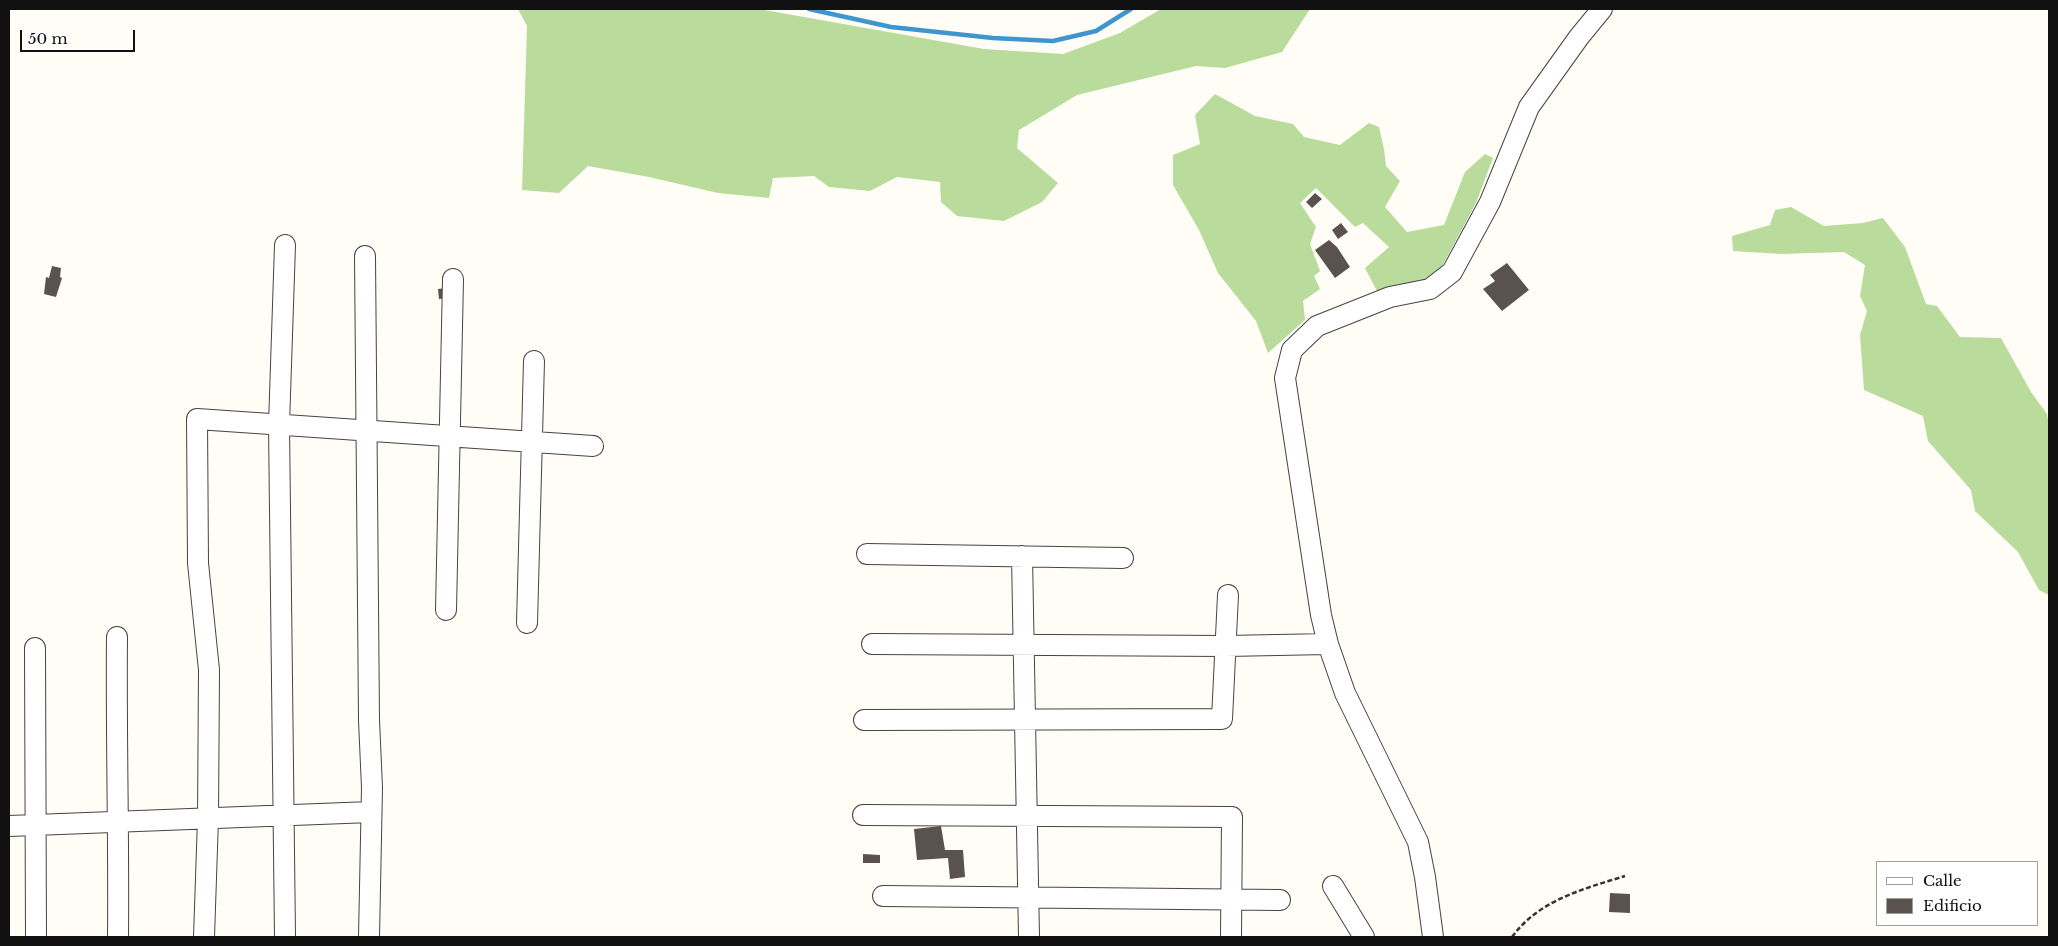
<!DOCTYPE html>
<style>
body{margin:0}
#map{position:relative;width:2058px;height:946px;overflow:hidden;background:#fffdf5;font-family:"Libre Baskerville",serif}
canvas{display:block}
.frame{position:absolute;inset:0;border:10px solid #111;pointer-events:none}
.legend{position:absolute;left:1876px;top:861px;width:162px;height:65px;box-sizing:border-box;background:#fff;border:1px solid #a0a0a0;margin:0;padding:6px 9px;list-style:none;font-size:15px;color:#111}
.legend li{display:flex;align-items:center;gap:10px;height:25px}
.legend b{width:25px;border:1px solid #a0a0a0}
.scale{position:absolute;left:20px;top:30px;width:115px;height:22px;box-sizing:border-box;border:2px solid #111;border-top:0;padding-left:6px;font-size:15px;line-height:18px;white-space:nowrap;color:#111;-webkit-text-stroke:4px #fff;paint-order:stroke}
</style>
<div id="map">
<canvas width="2058" height="946"></canvas>
<div class="frame"></div>
<ul class="legend">
<li><b style="height:6px;background:#fff"></b>Calle</li>
<li><b style="height:14px;background:#5a524d"></b>Edificio</li>
</ul>
<div class="scale">50 m</div>
</div>
<script>
const g = document.querySelector('canvas').getContext('2d');
g.lineJoin = 'round';
function fillPath(path, color) { g.fillStyle = color; g.fill(path, 'evenodd'); }
function strokePath(path, color, width, dash) { g.strokeStyle = color; g.lineWidth = width; g.lineCap = dash ? 'butt' : 'round'; g.setLineDash(dash || []); g.stroke(path); }
const forest = new Path2D(`
 M518,9H759L984,49L1063,54L1120,33L1161,9H1310L1282,52L1225,68L1196,66L1077,95L1019,130L1017,148L1058,183L1042,202L1004,221L957,216L941,202L940,182L897,177L870,191L829,187L814,176L773,178L769,198L718,193L649,177L588,166L559,193L522,190L527,26Z
 M1215,94L1255,116L1293,124L1304,137L1340,145L1369,123L1379,127L1384,149L1386,166L1400,181L1385,207L1407,232L1444,225L1465,172L1485,154L1493,158L1476,203L1440,270L1418,287L1378,293L1365,268L1389,247L1363,223L1355,227L1316,188L1300,203L1316,227L1310,244L1320,271L1314,276L1320,289L1303,301L1305,320L1268,353L1256,321L1218,273L1199,230L1173,185V155L1200,144L1195,115Z
 M1791,207L1824,226L1863,223L1883,218L1905,247L1926,304L1937,306L1960,337L2001,338L2031,392L2047,414L2049,426V595L2039,590L2018,552L1975,511L1971,490L1928,441L1923,416L1864,390L1860,335L1867,311L1860,296L1865,265L1844,252L1782,254L1733,251L1732,236L1770,225L1775,210Z`);
const stream = new Path2D(`
 M809,9L891,27L993,38L1053,41L1096,31L1131,9`);
const building = new Path2D(`
 M1315,193L1322,199L1312,208L1306,202Z
 M1341,223L1348,232L1338,239L1332,230Z
 M1329,240L1337,247L1350,267L1335,278L1315,250Z
 M1507,263L1529,290L1502,311L1483,289L1495,281L1490,275Z
 M52,266L61,268L60,277L62,278L56,297L44,294L46,277L49,278Z
 M447,288L448,298L439,299L438,289Z
 M941,826L945,850H963L965,877L950,879L948,858L917,860L914,829Z
 M863,854L880,855V863H863Z
 M1610,893L1630,894V913L1609,912Z`);
const path = new Path2D(`
 M1512,937C1539,900 1583,889 1625,876`);
const minor = new Path2D(`
 M365,256L369,720L372,788L369,937
 M867,554L1123,558
 M1022,556L1029,937
 M446,610L453,279
 M527,623L534,361
 M117,637C116,737 119,837 118,937
 M872,644L1226,646L1328,644
 M35,648L36,937
 M864,720L1222,719L1228,595
 M863,815L1232,817L1231,937
 M9,826L371,812
 M1333,886L1364,937
 M883,896L1280,900
 M204,937L208,819L209,670L198,563L197,419L593,446
 M285,937L279,425L285,245
 M1433,937L1425,877L1418,842L1345,693L1328,644L1321,615L1285,378L1292,350L1317,326L1390,297L1430,289L1452,272L1490,202L1529,107L1579,37L1602,9`);
fillPath(forest, '#b9dc9c');
strokePath(stream, '#3f96cf', 4.5);
fillPath(building, '#5a524d');
strokePath(minor, '#444', 22);
strokePath(path, '#333', 2.5, [5, 2.5]);
strokePath(minor, '#fff', 20);
</script>
